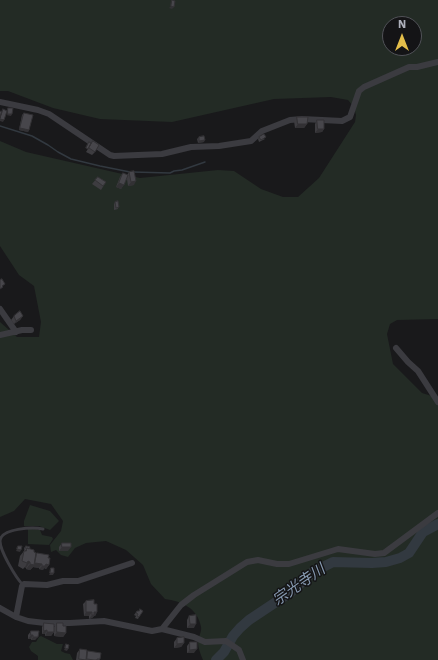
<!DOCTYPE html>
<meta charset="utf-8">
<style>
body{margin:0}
#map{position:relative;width:438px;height:660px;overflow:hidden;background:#19191b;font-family:"Work Sans",sans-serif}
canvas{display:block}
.north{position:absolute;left:382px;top:16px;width:40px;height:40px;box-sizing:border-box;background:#141416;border:1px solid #515258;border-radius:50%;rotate:0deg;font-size:11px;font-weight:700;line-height:16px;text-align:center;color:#adafba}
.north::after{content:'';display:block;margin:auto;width:14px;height:18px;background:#e3be4a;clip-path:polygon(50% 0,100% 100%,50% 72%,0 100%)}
</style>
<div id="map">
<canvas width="438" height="660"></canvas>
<div class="north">N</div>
</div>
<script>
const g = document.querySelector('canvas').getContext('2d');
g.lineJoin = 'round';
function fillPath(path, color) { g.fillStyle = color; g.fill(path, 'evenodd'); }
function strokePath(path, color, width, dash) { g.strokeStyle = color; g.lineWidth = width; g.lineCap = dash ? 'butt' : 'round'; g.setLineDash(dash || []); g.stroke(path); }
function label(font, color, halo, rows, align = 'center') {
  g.font = font + ' "Work Sans","Noto Sans JP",sans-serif'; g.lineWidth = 3; g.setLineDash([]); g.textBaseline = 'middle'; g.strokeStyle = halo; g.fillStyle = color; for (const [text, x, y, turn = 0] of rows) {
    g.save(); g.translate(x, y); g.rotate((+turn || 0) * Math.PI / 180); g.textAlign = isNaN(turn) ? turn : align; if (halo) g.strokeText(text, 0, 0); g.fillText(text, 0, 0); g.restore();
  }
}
const green = new Path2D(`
 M0,0H438V319L397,320L390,324L387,334L393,364L422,393L438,398V660H203C201,655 198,648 198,642C198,637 202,632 201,627C198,608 181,601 165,599L151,584L143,565L126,550L106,541L86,543L75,548L68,557L61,555L56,550L51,552L50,545L61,531L63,521L51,504L25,499L14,511L0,517V322L17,337H39L41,322L34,286L19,275L0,246V141L26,152L140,178L218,170L234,171L261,189L283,197H298L319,178L355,122L356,115L354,107L348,100L331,97L274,99L172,122L100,119L53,108L8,91H0ZM390,24H414V48H390Z
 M30,505L50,511L59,521L50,530L39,526H24V521Z
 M28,528L40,530L42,535L52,537L53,539L49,545L28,544Z
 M41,636L57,644H63L61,651L65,653L70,654L73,660H38V656L31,651L29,647L32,642H36L39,637Z`);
const stream = new Path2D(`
 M0,126L32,136L48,145L58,152L71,159L100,166L130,172
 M133,172L170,173L174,171L182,170L205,162`);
const river = new Path2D(`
 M216,660L224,652L233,636L240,628L249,620L291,592L313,572L333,562L372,563L386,562L400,558L409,553L423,532L438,524`);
const lane = new Path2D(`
 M23,585C16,578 0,551 0,541C1,528 33,527 43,529`);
const street = new Path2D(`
 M0,102L38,110L49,114L110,155L114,156L162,154L191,147L219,146L251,141L262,131L290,120L302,119L342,121L350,117L359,91L364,87L409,67H417L438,62
 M0,309L16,332
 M0,335L22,330H31
 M396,348L408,362L418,371L438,402
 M0,608L16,617L28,621L45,623H70L104,621L152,631L162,629L194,637L205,642L226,641L239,650L243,660
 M16,617L22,586L24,584L47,585L63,581H78L132,563
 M162,629L181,605L194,595L247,562L258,560L277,564H289L338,549L375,554L384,553L438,513`);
const wall = new Path2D(`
 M24,113L29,130L28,132L19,130L22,115Z
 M297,117L307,124L304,128H295L294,121Z
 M317,120L324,129L322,132L315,133V124Z
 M199,137L204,142L198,143L197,139Z
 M259,137L265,139L259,142L258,139Z
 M93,141L95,152L92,155L86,152Z
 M129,172L134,185L128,186L127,179L121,189L116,187L120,177L123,173L127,175Z
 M98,177L106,182L101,190L92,184Z
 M115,202L118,209L114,210V204Z
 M14,316H23L20,320L14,324L11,320Z
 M62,543L68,551H59V547Z
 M26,546L34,552L35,555L37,553L48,558L49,565L46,569L44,568L43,570L39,569V568L33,567L30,570L26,569V568L25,567L23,569L18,566L20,556L24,551V548Z
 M86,601L94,604L97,612L95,616H94L92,618L89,619V616H84L83,604Z
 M137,611L139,617L138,619L135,618L136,616L134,615Z
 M189,616L194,628H187V620Z
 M44,623L54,632L51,636H45V634H42V627Z
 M57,623L63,626L66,633L63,637L54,636V627Z
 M31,631H39L35,640H31V639H28V635Z
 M177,638L184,643L181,647L174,648V642Z
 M190,642L194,653H187V646Z
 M80,649L87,653L88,651L100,659L99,660H76L77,653Z`);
const shadedWall = new Path2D(`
 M171,6L174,7L172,9L169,8Z
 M8,114H12L11,116L6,115Z
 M0,119L4,120L3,122L0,121Z
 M298,124H307L304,128H295Z
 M20,128L29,130L28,132L19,130Z
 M318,129H324L322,132L315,133Z
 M205,140L204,142L198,143L199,141Z
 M136,181L134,185L128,186L131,182Z
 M119,183L124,185L121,189L116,187Z
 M23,316L20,320L14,324L16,321Z
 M62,547H71L68,551H59Z
 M17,549L21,550L20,552L16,551Z
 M28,561L30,562L26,568L25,567Z
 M35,563L42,564L39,568L33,567L30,570L26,569L30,564L34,565Z
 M46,564L49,565L46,569L44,568L43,570L39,569L42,566Z
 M50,573H54L53,575H49Z
 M86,612H92L89,616H84Z
 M94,612H97L95,616H94L92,618L89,619Z
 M190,624H196L194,628H187Z
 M47,630L45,634H42L44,631Z
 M47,632H54L51,636H45Z
 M57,632L66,633L63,637L54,636Z
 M31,635H33L31,639H28Z
 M33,637H38L35,640H31Z
 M184,643L181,647L174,648L177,644Z
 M65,648L68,649L67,651L64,650Z
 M197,649L194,653H187L190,650Z`);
const building = new Path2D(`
 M172,0L175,1L174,7L171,6Z
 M8,108H13L12,114H8Z
 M3,109L7,111L4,120L0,119Z
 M0,111L2,112L0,117Z
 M24,113L33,115L29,130L20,128Z
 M297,117H308L307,124H298Z
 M317,120H324V129H318Z
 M264,134L266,137L261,140L259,137Z
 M204,136L205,140L199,141V137Z
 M93,141L99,145L95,152L89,148Z
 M89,142L91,143L88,149L86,148Z
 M134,171L136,181L131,182L129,172Z
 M123,173L128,175L124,185L119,183Z
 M98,177L106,182L103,186L95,180Z
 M118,201L119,207L116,208L115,202Z
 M2,279L5,284L2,286L3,287L0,289V280Z
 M20,311L23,316L16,321L14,316Z
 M62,543H71V547H62Z
 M18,546H22L21,550L17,549Z
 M26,546L30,547L29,549L27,548L26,551L25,550Z
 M27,548L34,550V552L36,553L34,565L30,564V562L28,561L27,563L22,561L24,551H26Z
 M37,553L49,555L48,558H50L49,565L46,564L45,566H42V564L35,563Z
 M51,568H54V573H50Z
 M94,600V604H97V612H94V615H92V612H86V601Z
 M140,609L143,611L139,617L137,616L138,614L136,613L137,611H139Z
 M196,615V624H190L189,616Z
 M44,623L54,624V632H47V630L44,631Z
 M57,623H63V626H66V633L57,632Z
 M31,631H39L38,637H33V635H31Z
 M184,637V643L177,644V638Z
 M190,642H197V649L190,650Z
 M66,644L69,645L68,649L65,648Z
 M80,649L87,650L86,660L79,659Z
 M88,651L101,653L100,659H97V660H94L87,659Z`);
const waterNames = [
 ["宗光寺川",299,585,-35]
];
fillPath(green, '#232b25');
strokePath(stream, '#323940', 1.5);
strokePath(river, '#323940', 10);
strokePath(lane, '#3b3b40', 3);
strokePath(street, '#3b3b40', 6);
fillPath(wall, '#3d3c40');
fillPath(shadedWall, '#323134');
fillPath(building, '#47464b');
strokePath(building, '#323134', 1);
label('italic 15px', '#879ab1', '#141416', waterNames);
</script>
